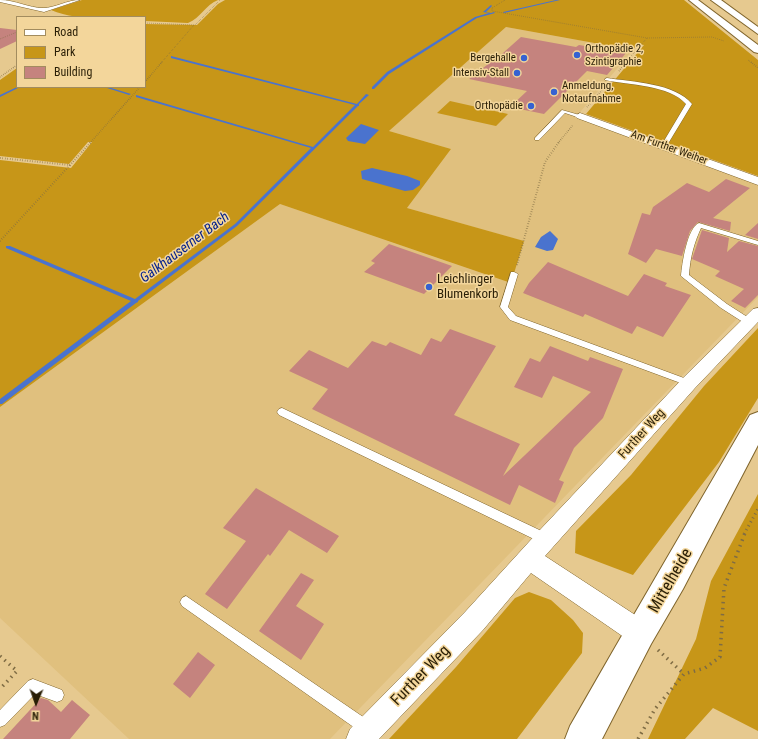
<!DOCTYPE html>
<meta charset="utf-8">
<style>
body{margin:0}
#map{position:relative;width:758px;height:739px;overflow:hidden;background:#e6c98f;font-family:"Roboto Condensed",sans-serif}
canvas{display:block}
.legend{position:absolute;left:16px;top:16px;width:130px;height:72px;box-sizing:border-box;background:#f3d69b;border:1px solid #a28c5f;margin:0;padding:5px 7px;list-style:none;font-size:12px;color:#291e06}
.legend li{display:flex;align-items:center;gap:8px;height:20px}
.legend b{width:20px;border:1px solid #a28c5f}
.north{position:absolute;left:16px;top:683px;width:40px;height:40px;-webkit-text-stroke:3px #f3d69b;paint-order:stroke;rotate:182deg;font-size:11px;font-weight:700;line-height:16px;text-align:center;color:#291e06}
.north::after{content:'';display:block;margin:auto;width:14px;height:18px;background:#291e06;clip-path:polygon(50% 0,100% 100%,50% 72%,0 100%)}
</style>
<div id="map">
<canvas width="758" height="739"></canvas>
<ul class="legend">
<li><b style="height:5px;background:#fff"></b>Road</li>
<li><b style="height:11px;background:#c79618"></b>Park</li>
<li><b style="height:11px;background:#c5837e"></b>Building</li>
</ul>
<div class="north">N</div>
</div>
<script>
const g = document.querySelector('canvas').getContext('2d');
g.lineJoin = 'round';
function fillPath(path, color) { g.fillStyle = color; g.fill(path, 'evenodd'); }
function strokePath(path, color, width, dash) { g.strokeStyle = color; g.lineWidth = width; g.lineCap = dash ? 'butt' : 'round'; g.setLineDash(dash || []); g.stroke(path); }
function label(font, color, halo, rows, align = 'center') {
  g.font = font + ' "Roboto Condensed",sans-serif'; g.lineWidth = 3; g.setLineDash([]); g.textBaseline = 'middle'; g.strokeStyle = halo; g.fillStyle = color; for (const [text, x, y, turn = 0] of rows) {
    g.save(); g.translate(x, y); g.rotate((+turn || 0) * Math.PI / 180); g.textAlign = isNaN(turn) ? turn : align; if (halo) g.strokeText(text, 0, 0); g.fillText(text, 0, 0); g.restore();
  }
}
const built = new Path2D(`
 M506,27L633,50L576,117L758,184V297L330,739H129L0,618V407L280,204L511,283L523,241L407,208L451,149L389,131Z`);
const green = new Path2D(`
 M82,0H218C205,5 201,18 188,23L145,21V17C114,17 79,22 51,10Z
 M225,0H684L758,60V176L586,114L644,45L637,44L633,50L506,27L389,131L451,149L407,208L524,241L511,283L280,204L0,407V160L71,168L92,142H88L69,164L0,156V80L17,68V87H145V24L197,25L218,4Z
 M450,101L508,114L496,126L437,113Z
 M758,328V398L719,462L633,575L575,553L576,531L631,475L704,386Z
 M758,494V731L713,708L685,739H648L696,639L711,581Z
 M529,592L551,600L573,620L583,633L582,653L517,739H389L456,667L515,598Z`);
const water = new Path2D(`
 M361,124L379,130L365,144L348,141L346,138Z
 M372,168L407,176L420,181V185L413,190L405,191L362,179L361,171Z
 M550,231L558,239L553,250L547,251L535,247L541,237Z`);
const stream = new Path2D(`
 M556,0H560L504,13L503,12Z
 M491,5L492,6L486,12L491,13L494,12L495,13L477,18L389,74L374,89H372V87L387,72L475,17L489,13L483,12Z
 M171,56L357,104L366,94L369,95L359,104V106H358L237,226L138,301V302L136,303L2,404H0V399L131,301L6,248V246H10L135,299L235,224L311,148L136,97V95L313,147L355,105L171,58Z
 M17,87H20L0,97V95Z
 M104,87H108L131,94L129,95Z`);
const building = new Path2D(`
 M0,28L17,30V41L0,49Z
 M521,37L576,47L579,45L626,53L607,75L587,71L544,114L510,107L527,91L469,79L492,61H494Z
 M726,179L750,188L713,218L731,222L730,231L698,222L690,231L682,256L656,249L646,263L628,254L642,213L650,215L653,207L687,183L709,192Z
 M758,223V239L745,235Z
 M702,230L729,238L727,252L739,241L758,246V295L745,308L731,301L744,289L715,276L720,271L692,259Z
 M389,244L452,266L424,294L364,272L375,263L371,261Z
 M548,262L628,296L644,274L667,283L665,286L691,295L663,337L637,326L632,334L585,314L583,317L523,293L529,283Z
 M450,329L496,346L454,415L520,444L503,476L591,392L553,376L542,398L514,387L530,358L540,362L550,346L588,361L590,357L623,369L603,418L574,448L559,480L564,482L555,503L519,485L510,505L312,409L328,389L289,371L309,350L348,368L372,341L386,346L390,342L421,355L431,338L441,342Z
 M256,488L339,536L327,553L289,530L270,556L268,554L227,609L205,594L246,541L223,528Z
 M301,573L314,580L296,606L324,624L301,660L259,631Z
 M198,652L215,665L190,698L173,684Z
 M41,698L48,700L61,712L72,700L90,715L70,739H3Z`);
const pathFar4 = new Path2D(`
 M505,0L492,8V11L647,38L712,37L724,41
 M145,23L195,25L220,0
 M0,39L17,32
 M748,60L752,63
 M161,63L194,25
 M625,63L647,38`);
const pathFar3 = new Path2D(`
 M751,62L758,68
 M619,71L626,62
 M0,77L17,65
 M145,82L162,62
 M587,107L604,88
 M90,143L140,87
 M558,143L573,125`);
const pathFar2 = new Path2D(`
 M0,158L70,165L91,142
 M0,241L70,165
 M517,265L545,162L559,142`);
const pathFar1 = new Path2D(`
 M744,534L758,509`);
const path = new Path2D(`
 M658,650L684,674
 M0,656L17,671L0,689
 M638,739L655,709L684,674L705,668L720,657L724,588L745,533`);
const lane = new Path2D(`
 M607,78C632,82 675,83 692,104L666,147L661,146L686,104C670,85 629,85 605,80V79Z
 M562,110L583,116L580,118L565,113L539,140H535V138Z
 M699,223L758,241V245L701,228C694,243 690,258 689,275L727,304L752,320L753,322L752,324H746L721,308L681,276C682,264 687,228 699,223Z
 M511,272H514L518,274L508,307L516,316L692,381L694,383L692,385H686L510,320L500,307Z
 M282,408L550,535L552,539L550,543L546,544L542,543L279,415L277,412L279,409Z
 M186,596L372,723L374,728L372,733L367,735L362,733L182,606L180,602L182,598Z
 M33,679L62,690L64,695L62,700L57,702L35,694L5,725L0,727V710L28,681Z`);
const street = new Path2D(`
 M0,0C15,0 29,8 43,8C55,8 67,0 80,0L44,12L0,2Z
 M580,113L758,177V185L577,118L575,116Z
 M758,308V322L695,388L545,556L649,624L652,633L649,642L640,645L631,642L531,573L483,630L379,739H346L350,729L465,612L538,532L683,378L753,309Z`);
const secondary = new Path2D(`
 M689,0H698L758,45V53L754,52Z
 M758,412V445L683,589L651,644L602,739H565L570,726C629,622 690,519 750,415Z`);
const highway = new Path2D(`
 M711,0H721L758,27V34Z`);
const markers = [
 [577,55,4,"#3562d2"],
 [524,58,4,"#3562d2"],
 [517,73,4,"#3562d2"],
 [554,92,4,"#3562d2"],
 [531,106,4,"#3562d2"],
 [429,287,4,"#3562d2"]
];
const farPoinames = [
 ["Orthopädie 2,",585,49,"left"],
 ["Szintigraphie",585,62,"left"],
 ["Bergehalle",516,58],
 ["Intensiv-Stall",509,73],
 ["Anmeldung,",562,86,"left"],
 ["Notaufnahme",562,99,"left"],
 ["Orthopädie",523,106]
];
const farStreetnames = [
 ["Am Further Weiher",669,148,20]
];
const poiNames = [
 ["Leichlinger",437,280],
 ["Blumenkorb",437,295]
];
const streetNames = [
 ["Further Weg",642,434,-48]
];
const waterNames = [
 ["Galkhauserner Bach",185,248,-37]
];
const nearStreetnames = [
 ["Mittelheide",671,581,-60],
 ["Further Weg",421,676,-46]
];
fillPath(built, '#e0c07e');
fillPath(green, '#c79618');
fillPath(water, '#4a73ce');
fillPath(stream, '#4a73ce');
fillPath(building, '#c5837e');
strokePath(lane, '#7f642b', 1);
strokePath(street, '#7f642b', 1);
strokePath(secondary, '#7f642b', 2);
strokePath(highway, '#7f642b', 2);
strokePath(pathFar4, '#7f6c44', 1, [0.5, 1.5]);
strokePath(pathFar3, '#7f6c44', 1.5, [0.5, 1.5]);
strokePath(pathFar2, '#7f6c44', 2, [0.5, 2]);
strokePath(pathFar1, '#7f6c44', 3, [1, 3.5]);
strokePath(path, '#7f6c44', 3.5, [1.5, 4.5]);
fillPath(lane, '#fff');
fillPath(street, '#fff');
fillPath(secondary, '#fff');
fillPath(highway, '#fff');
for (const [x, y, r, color] of markers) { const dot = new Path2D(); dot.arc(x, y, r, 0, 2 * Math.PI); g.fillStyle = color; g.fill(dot); strokePath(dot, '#f3d69b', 1.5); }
label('11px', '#291e06', '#f3d69b', farPoinames, 'right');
label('11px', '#291e06', '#f3d69b', farStreetnames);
label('13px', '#291e06', '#f3d69b', poiNames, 'left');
label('13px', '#291e06', '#f3d69b', streetNames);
label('italic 14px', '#031f8c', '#f3d69b', waterNames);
label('16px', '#291e06', '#f3d69b', nearStreetnames);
</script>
